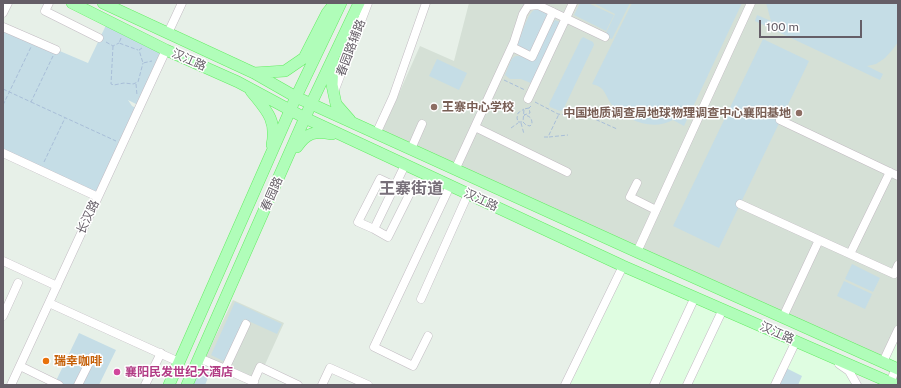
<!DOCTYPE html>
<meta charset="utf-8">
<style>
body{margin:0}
#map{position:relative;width:901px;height:388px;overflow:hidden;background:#e7f0e8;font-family:"Public Sans",sans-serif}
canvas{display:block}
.frame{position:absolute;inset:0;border:4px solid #655e67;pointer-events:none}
.scale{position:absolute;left:759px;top:20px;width:103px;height:18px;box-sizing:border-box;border:2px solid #655e67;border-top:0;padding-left:5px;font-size:12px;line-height:14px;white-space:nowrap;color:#655e67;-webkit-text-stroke:3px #fff;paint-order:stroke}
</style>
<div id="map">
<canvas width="901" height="388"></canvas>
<div class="frame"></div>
<div class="scale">100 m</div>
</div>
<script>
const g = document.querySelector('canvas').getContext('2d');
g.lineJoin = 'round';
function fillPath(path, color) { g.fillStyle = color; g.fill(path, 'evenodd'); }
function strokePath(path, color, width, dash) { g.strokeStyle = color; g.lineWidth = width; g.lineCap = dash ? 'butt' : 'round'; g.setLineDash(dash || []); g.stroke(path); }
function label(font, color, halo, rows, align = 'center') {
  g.font = font + ' "Public Sans","Noto Sans SC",sans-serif'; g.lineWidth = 3; g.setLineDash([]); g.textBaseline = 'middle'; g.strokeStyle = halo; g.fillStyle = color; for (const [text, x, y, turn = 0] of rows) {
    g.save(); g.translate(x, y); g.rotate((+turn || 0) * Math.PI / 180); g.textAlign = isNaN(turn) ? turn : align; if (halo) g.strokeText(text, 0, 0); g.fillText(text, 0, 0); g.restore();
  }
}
const commercial = new Path2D(`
 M623,266L825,354L849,371L857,385H565Z
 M898,338V369L886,363Z`);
const education = new Path2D(`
 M469,3H898V338L886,363L380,136L420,46L454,61Z
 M233,300L284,323L263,369L255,378L206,356Z`);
const green = new Path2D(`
 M580,3H588L614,15L606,31L574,15Z
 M593,3H630L612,39L609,38L606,33L615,14Z
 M632,3H742L684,126L673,120C653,131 627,121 613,106C608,101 607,95 603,90C601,87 596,85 592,84Z
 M766,3H898V42L893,49L885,58L876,64L867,66L883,74L880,80L755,21L757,15L771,21Z
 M536,9L548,14L534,49L530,52L517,46C521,37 527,12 536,9Z
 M555,20L560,22L533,84L521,79H510L505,75C513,56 511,52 531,60Z
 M108,21L166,50L140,106L128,100L132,106L138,109L98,197L3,153V27L88,63Z
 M583,37L593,42L594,45L563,110L560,111L550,107L549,104L581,39Z
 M763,39L809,61L719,248L673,226Z
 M437,59L467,73L459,90L429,76Z
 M852,264L880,278L873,292L845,279Z
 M844,281L872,294L865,309L837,296Z
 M235,302L282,324L277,334L244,319L225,362L211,355Z
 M79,333L116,350L99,385H54Z
 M195,367L210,373L205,385H187Z
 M786,368L802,376L798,385H778Z`);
const path = new Path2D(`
 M121,38L119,43L138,50
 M106,42L113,46L119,43
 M113,46L111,84L114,85L124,83L133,84L138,82L143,63
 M142,48L139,50L143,63L152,61
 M504,80L525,90
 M136,84L137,95
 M3,89L31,102L53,56
 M31,102L116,141
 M535,102L558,114L565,115L579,112L617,129
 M3,105L31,47
 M529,108L524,109L523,122L526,125L530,126L532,124C532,118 530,116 524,115L530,113L529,108L531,106
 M522,122H518L517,118L518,113L524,109
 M521,123L524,134
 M511,128L518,123
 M544,137H548L559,114
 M549,137L568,135
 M44,162L65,118`);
const minor = new Path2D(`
 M49,3L45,11L99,38
 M3,13L8,3
 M3,27L56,50
 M168,33L182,3
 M512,47L532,57L553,12
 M334,92L368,3
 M528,99L573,3
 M780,120L898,176
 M475,127L567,172
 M376,134L393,97L426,3
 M411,149L422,124
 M3,153L98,197
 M455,170L514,42L523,14L528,6L538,5L605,37
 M637,183L630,197L656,210
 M740,204L819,240L783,317
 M374,229L388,237L410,193L380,179L358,222L374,229L405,165
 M819,240L894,274L898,265
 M637,252L751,3
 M850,254L890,172
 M3,261L57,286
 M421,299L468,194
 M49,303L179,362
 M3,316L18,283
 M246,324L225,369L254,382
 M428,336L413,366L374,347L450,186
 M199,358L225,369
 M883,362L898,330
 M839,364L849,371L857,385
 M20,366L59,385
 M11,385L166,50
 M78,385L92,357
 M145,385L161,353
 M252,385L260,367L298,385
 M322,385L330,368L368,385
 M565,385L623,266
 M654,385L695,297
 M687,385L723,309
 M775,385L796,341
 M889,385L896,368`);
const major = new Path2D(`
 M72,3L166,50L238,82L305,118L623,266L896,385
 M103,3L254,73L296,97L637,252L898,369
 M333,63L332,85L336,104L350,120
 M254,73L285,71L304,58L327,13L335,3
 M251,91C266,110 277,119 272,145
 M297,147C307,132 315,131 332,134
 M169,385L296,97L341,3
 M187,385L311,104L359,3`);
const markers = [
 [434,107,4,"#8d6e63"],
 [799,113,4,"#8d6e63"],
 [46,361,4,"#e8710a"],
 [117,372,4,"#d1479c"]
];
const streetNames = [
 ["春园路辅路",351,48,-69],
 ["汉江路",189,60,24],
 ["春园路",272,194,-66],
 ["汉江路",481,200,25],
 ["长汉路",88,217,-65],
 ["汉江路",777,333,24]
];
const educationNames = [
 ["王寨中心学校",442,107],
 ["中国地质调查局地球物理调查中心襄阳基地",791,113,"right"]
];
const foodNames = [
 ["瑞幸咖啡",54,361]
];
const hotelNames = [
 ["襄阳民发世纪大酒店",125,372]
];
const districtNames = [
 ["王寨街道",411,189]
];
fillPath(commercial, '#dffde1');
fillPath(education, '#d5e0d6');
fillPath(green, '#c5dde6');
strokePath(minor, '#c2bbc2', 9);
strokePath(major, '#63ed63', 12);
strokePath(path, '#a8bed8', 1, [4, 2]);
strokePath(minor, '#fff', 8);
strokePath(major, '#b0fdb9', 11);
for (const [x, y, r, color] of markers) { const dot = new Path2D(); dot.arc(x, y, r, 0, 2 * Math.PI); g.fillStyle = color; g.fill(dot); strokePath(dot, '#fff', 1.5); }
label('12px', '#655e67', '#fff', streetNames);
label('bold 12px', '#785e54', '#fff', educationNames, 'left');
label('bold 12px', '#c56008', '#fff', foodNames, 'left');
label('bold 12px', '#b23c85', '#fff', hotelNames, 'left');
label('bold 16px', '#776f79', '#fff', districtNames);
</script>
